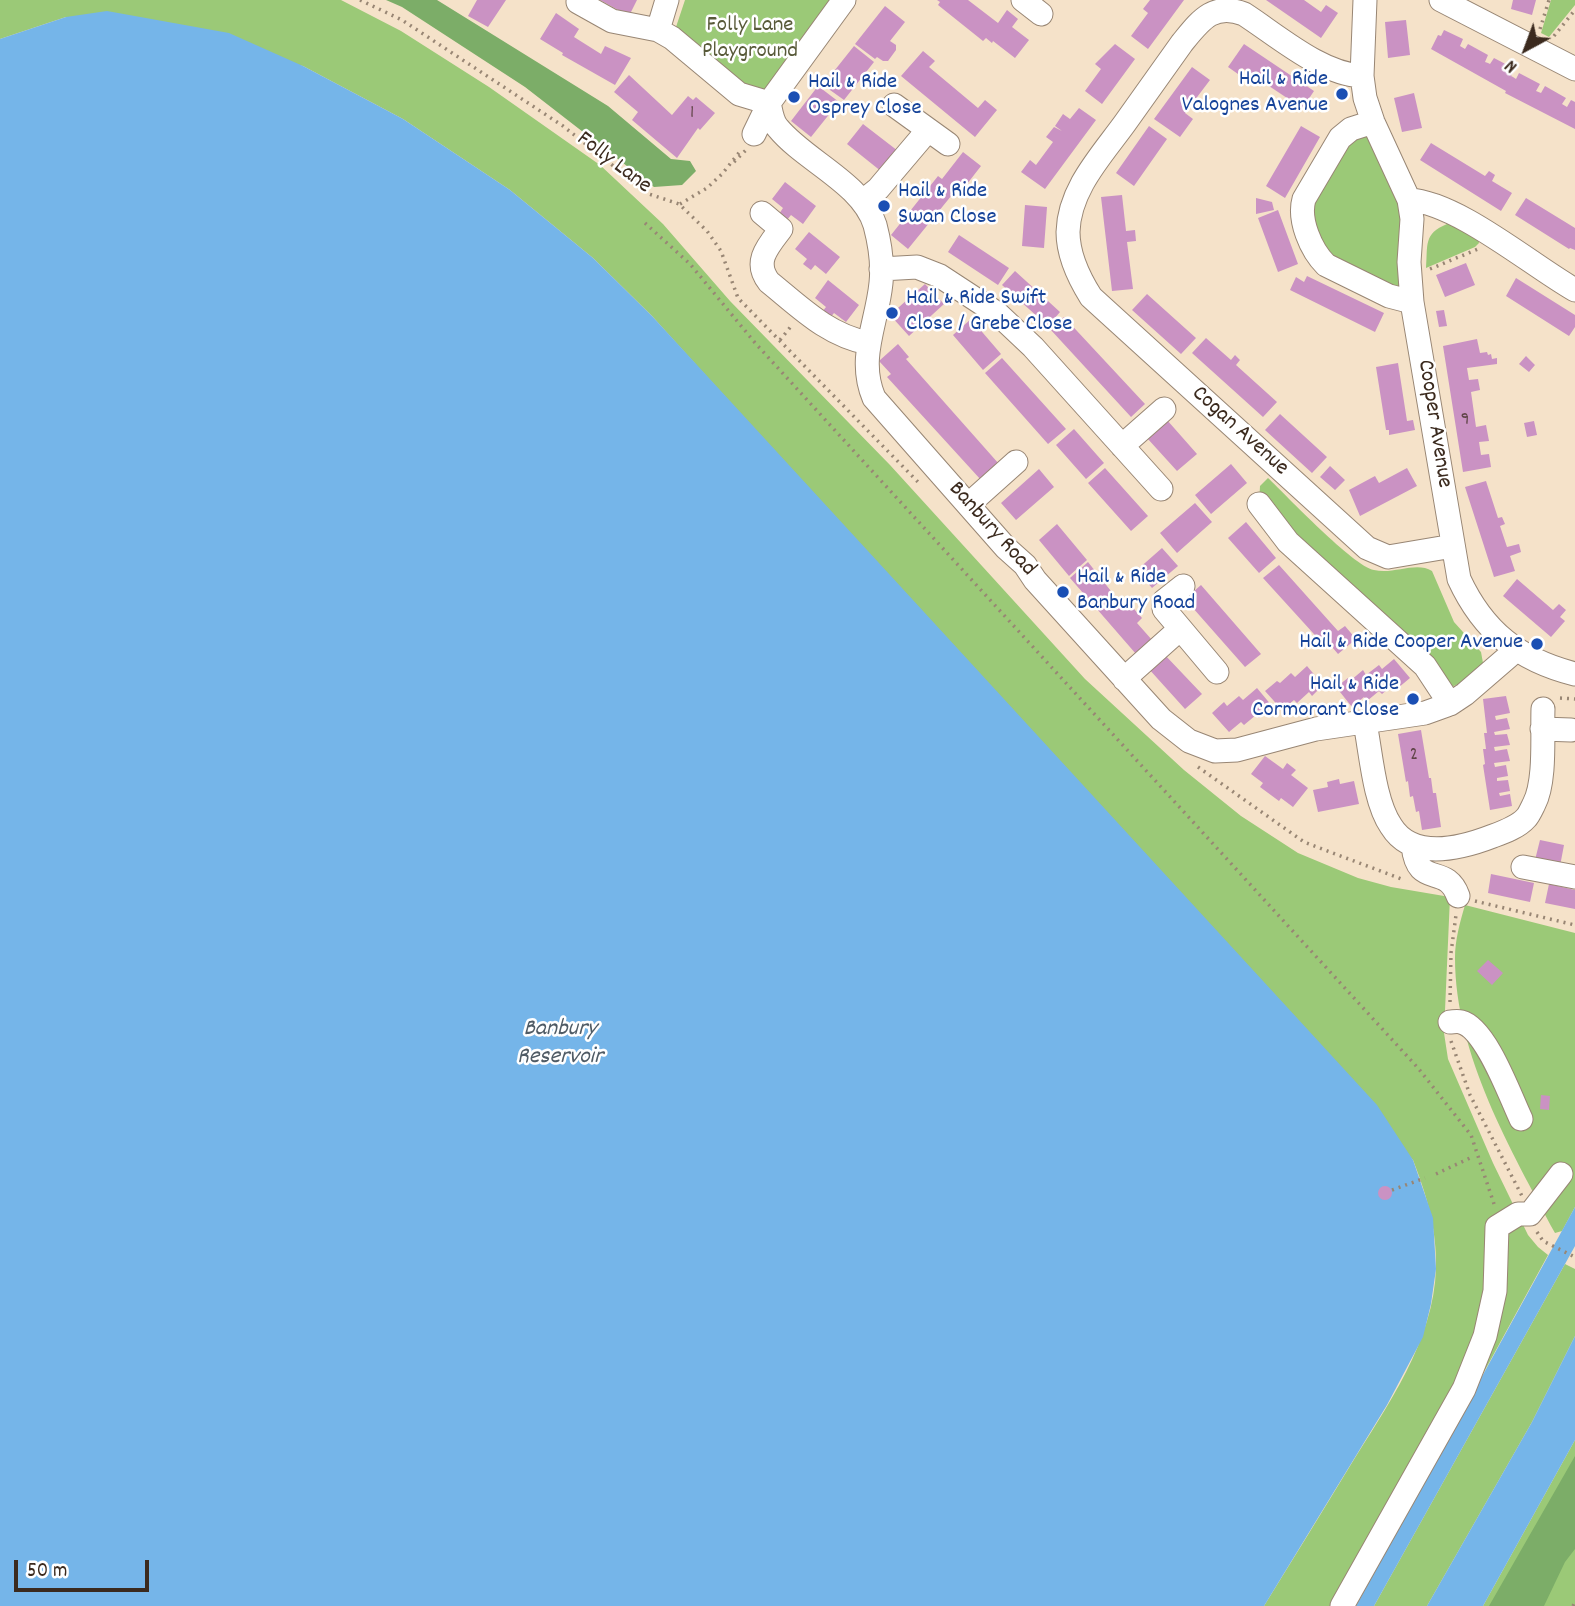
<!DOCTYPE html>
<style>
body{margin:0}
#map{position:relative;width:1575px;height:1606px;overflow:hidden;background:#f5e2c9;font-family:Dekko,sans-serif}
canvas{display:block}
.north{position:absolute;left:1491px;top:14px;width:70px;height:70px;-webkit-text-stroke:5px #fff;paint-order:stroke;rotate:221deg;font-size:19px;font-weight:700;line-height:28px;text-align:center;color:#3b2a1e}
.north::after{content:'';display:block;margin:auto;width:24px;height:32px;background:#3b2a1e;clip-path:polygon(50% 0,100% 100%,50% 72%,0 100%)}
.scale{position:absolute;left:14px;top:1560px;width:135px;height:32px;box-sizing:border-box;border:4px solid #3b2a1e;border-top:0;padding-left:9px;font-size:21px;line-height:24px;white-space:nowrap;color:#3b2a1e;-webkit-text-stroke:5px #fff;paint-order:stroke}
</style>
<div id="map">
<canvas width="1575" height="1606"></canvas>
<div class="north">N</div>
<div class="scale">50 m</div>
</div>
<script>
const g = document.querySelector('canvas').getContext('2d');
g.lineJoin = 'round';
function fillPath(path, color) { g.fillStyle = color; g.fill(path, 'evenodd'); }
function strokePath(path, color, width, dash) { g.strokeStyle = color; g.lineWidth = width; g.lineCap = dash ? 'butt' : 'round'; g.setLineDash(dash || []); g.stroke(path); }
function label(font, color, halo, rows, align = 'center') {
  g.font = font + ' Dekko,sans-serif'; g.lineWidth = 5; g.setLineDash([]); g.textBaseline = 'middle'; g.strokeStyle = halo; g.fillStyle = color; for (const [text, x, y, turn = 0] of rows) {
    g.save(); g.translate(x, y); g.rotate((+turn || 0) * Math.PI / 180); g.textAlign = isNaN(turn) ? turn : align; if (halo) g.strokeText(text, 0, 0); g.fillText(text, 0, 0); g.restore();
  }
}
const green = new Path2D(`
 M0,0H341L401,31L489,87L600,165L663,224L730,301L890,465L1085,679L1184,770L1241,816L1298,853L1358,878L1391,887L1450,897L1444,1033L1448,1059L1493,1163L1528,1235L1538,1247L1548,1255L1356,1606H1264C1293,1559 1322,1512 1350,1466C1387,1406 1434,1341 1436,1268C1437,1230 1427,1196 1413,1160L652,316L593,258L510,190L403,119L303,66L66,17L0,39Z
 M685,0H830L764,96L723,70L675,30Z
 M1551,0H1575V5L1549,37L1541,33Z
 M1370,135L1400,199L1403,285L1395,290L1328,257L1309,217L1311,202L1348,139Z
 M1447,224H1453L1478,239L1479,243L1475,247L1426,268C1428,245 1423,234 1447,224Z
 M1268,478C1287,496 1353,566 1374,570C1393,575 1416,561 1432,571L1454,622L1481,652L1483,663L1471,678L1443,691L1259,504L1260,486Z
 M1465,905L1575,933V1207L1562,1231L1555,1233C1511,1150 1455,1055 1455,958C1455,940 1460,922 1465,905Z
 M1565,1264L1575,1269V1336L1532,1422L1427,1606H1374Z
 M1575,1440V1606H1483Z`);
const forest = new Path2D(`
 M386,0H437L608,106L671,159L690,161L696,171L682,185L654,187L525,87L402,7Z
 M1575,1456V1549L1565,1562L1544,1606H1489Z`);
const water = new Path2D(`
 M107,11L229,33L303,66L403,119L510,190L593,258L652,316L1377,1105L1413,1160L1433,1218L1436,1269L1431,1304L1423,1337L1387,1405L1264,1606H0V39L66,17Z
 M1575,1207V1246L1565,1264L1374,1606H1356Z
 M1575,1336V1440L1483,1606H1427L1532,1422Z`);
const building = new Path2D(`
 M477,0H506L488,27L468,16Z
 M600,0H637L629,16Z
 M937,0H968L998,23L1007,10L1018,19L1012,27L1029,40L1015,58L993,41L992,43L986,38L983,41L938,5L940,2Z
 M1150,0H1184L1148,49L1131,36L1148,13L1143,9Z
 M1266,0H1304L1321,12L1326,5L1338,13L1321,38Z
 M1513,0H1536L1532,15L1511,9Z
 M885,6L905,22L890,41L896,45V50L888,61H883L877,57L875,59L855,44Z
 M556,13L579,29L574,37L601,54L605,46L631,58L615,85L562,55L563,53L540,39Z
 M1406,20L1410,55L1388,58L1385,22Z
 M1444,30L1463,39L1460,46L1465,49L1468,44L1488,55L1485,62L1488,63L1490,64L1494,58L1515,69L1511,76L1513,77L1516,79L1519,73L1540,84L1536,91L1541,93L1545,86L1566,98L1562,104L1567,107L1571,100L1575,102V129L1505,93L1506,91L1431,49L1438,35L1441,36Z
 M1115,44L1135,59L1102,104L1085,91L1101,69L1095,64Z
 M1244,44L1314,91L1302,109L1297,105L1294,109L1290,106L1293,102L1242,68L1238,74L1228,67Z
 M854,46L874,62L844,100L823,85Z
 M923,51L935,61L929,67L978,108L985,100L997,110L975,137L901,76Z
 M1192,67L1210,80L1185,113L1193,119L1180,137L1154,119Z
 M629,75L672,115L688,96L693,100L696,97L715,113L700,130L698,128L677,158L632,120L638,112L614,92Z
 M818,86L839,102L811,137L791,121Z
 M1414,93L1422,128L1402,132L1394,98Z
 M1079,108L1096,120L1045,189L1021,172L1030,160L1036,165L1053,142L1046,137L1054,127L1062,131L1055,126L1063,114L1070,119Z
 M863,124L898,151L882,172L847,144Z
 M1149,126L1167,139L1134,186L1116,173Z
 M1301,126L1320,137L1285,198L1266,186Z
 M1431,143L1485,176L1489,171L1495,175L1492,181L1512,193L1501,211L1420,160Z
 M963,152L981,166L960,193L956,190L908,249L891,235L938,176L942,179Z
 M785,182L816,206L803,224L791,215L787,220L779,214L783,208L772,199Z
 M1122,195L1126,231L1135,230L1136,241L1127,242L1133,289L1112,291L1101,197Z
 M1256,198L1272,202L1274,210L1256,214Z
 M1526,198L1575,228V250L1570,248L1569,249L1515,215Z
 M1025,205L1047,207L1044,248L1022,246Z
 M1278,210L1298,264L1278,272L1258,218Z
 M809,232L840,257L826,274L815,265L811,270L803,264L807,259L795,249Z
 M959,235L1009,268L998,285L948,252Z
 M1466,263L1475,285L1445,297L1436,275Z
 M1015,271L1060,312L1048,326L1002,285Z
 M1307,276L1384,313L1375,332L1290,290L1296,277L1304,282Z
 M1516,278L1575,315V327L1569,336L1506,296Z
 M828,280L859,305L846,322L834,313L830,318L822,312L826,307L815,298Z
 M925,284L944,304L909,336L890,315Z
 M1147,294L1196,338L1181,354L1132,310Z
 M1444,310L1447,326L1439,327L1436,311Z
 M1064,317L1145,404L1131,417L1050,329Z
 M971,319L1001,354L983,370L953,335Z
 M1206,338L1231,360L1235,355L1240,360L1236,365L1277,402L1263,417L1192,353Z
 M1477,339L1480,353L1487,352L1488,355L1491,354L1492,359L1497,358V364L1467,368L1469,380L1478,379L1480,390L1471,392L1476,427L1486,425L1489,441L1479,442L1481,455L1489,454L1491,467L1463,472L1443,346Z
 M898,344L909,357L906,359L999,464L981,480L887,377L891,374L879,361Z
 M1526,356L1535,365L1529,372L1519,364Z
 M1002,358L1066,429L1048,444L985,373Z
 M1398,363L1407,421L1413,420L1415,430L1389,435V430H1386L1376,367Z
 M1280,414L1327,457L1312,473L1265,430Z
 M1167,420L1197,454L1177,471L1147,438Z
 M1534,421L1537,435L1527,437L1524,423Z
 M1074,429L1104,463L1086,479L1056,445Z
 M1231,464L1247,483L1211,514L1195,495Z
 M1330,466L1345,480L1335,490L1320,477Z
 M1105,468L1148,516L1131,531L1088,483Z
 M1407,468L1417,486L1360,516L1349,490L1375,476L1379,483Z
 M1039,469L1054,487L1016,520L1001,503Z
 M1486,481L1498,518L1502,517L1505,524L1500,526L1507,547L1519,544L1521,552L1510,556L1515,571L1494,577L1465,487Z
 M1195,503L1212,522L1177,553L1160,533Z
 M1246,522L1276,558L1259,573L1228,538Z
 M1057,524L1087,560L1069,576L1039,540Z
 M1162,548L1178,566L1152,588L1137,570Z
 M1088,562L1122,605L1127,601L1142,618L1137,623L1152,640L1136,654L1070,578Z
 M1279,565L1338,631L1345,626L1356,639L1338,654L1327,641L1323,644L1263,578Z
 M1517,579L1553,610L1559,604L1566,610L1560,617L1565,621L1551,637L1503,596Z
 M1201,585L1261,654L1245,667L1185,599Z
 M1164,654L1202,694L1185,709L1148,668Z
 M1394,659L1410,678L1398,688L1394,684L1382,694L1379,691L1367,701L1364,697L1352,707L1336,687L1348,678L1350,681L1363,670L1366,675L1379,665L1382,669Z
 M1307,666L1323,685L1312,696L1309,692L1297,703L1294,700L1282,710L1265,691L1277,681L1280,683L1291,673L1295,677Z
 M1257,688L1272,706L1259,718L1256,715L1244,725L1241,722L1229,732L1212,713L1224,702L1227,706L1239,696L1243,700Z
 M1506,696L1510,713L1495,716L1496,720L1507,718L1510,729L1494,732L1495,735L1507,734L1510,745L1494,747L1495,751L1507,749L1510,761L1494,763L1495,767L1506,765L1508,776L1497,778V781L1508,780L1510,791L1499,793L1500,796L1510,794L1512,806L1490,810L1483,765L1485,764L1483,749H1486L1484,733H1487L1483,699Z
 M1421,730L1429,778H1431L1433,793H1436L1441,827L1422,830L1419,811L1416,812L1413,796L1410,797L1408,781L1406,782L1398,734Z
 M1265,756L1283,769L1287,763L1296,770L1291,775L1308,788L1293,807L1281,798L1279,801L1260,787L1263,783L1251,774Z
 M1339,779L1340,784L1354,781L1359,804L1318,812L1313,790L1328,787L1327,782Z
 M1540,840L1564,845L1560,866L1535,860Z
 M1491,874L1534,883L1530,902L1488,893Z
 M1549,884L1575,890V909L1545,903Z
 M1488,960L1503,973L1492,985L1477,971Z
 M1541,1095L1550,1096L1549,1110L1540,1109Z
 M1378 1193a7 7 0 1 1 14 0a7 7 0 1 1-14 0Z`);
const path = new Path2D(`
 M360,0L402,20L563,126L649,194L679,204L707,231L721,251L738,298L918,482
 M1540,29L1549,0
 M1554,36L1575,10
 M734,162L746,150
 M680,204L707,188L722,174L742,149
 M645,223L690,264L756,344L1418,1068L1471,1135L1494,1204
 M1430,269L1478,249
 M780,340L792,325
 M1560,698L1575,699
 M1198,767L1304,842L1404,880
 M1475,901L1575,925
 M1450,1002L1451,953L1456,915
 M1451,1041L1470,1095L1522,1196
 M1436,1174L1470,1158
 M1392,1190L1425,1178
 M1537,1232L1543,1241L1575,1257
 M1573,1606L1575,1602`);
const minor = new Path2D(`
 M1023,0L1041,14
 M1365,0L1362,76L1365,98L1373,122L1409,200L1412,219L1409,262L1412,302L1459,579C1483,631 1519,660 1575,674
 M1441,0L1575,69
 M578,2L612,21L658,30L672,38L739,94L769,103
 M658,30L667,0
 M1362,76C1321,74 1278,36 1244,14C1213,2 1200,21 1182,43C1163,70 1144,96 1125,123C1102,155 1069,189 1068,232C1068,256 1079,278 1091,297L1367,548L1388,557L1453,546
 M769,103C771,111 772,122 778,128C805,161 862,183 875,225C880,244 883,264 881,283C877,324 857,358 874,398L1006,548L1025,565L1035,580L1161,719L1189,741L1215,751L1237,750L1316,729L1425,713L1450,704L1465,694L1516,650
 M894,105L948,144
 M1373,122L1351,129L1340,138L1304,199C1298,220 1311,250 1326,265L1389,296L1412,302
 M754,134L769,103L844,0
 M1409,200C1457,202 1531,265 1575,290
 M863,201L878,189L928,130
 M762,213L781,229C768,246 753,262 769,282C800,307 827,335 868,343
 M881,269L917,267L940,276L998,314L1033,347L1161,489
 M1122,446L1164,409
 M969,504L1016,462
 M1259,504L1288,542L1425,666L1450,704
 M1183,586L1164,601V609L1217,672
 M1124,679L1180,629
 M1365,723C1371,753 1374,801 1391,826C1413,862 1462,848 1493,836C1504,832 1518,827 1526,818C1529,815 1532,808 1534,804C1546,781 1542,735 1543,709
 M1542,729L1571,730
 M1413,845C1417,890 1446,862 1458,896
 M1523,867L1575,877
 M1450,1022C1453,1022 1457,1021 1461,1022C1486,1028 1510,1096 1521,1119
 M1342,1606L1464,1389L1485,1336L1495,1291L1497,1227L1518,1214H1530L1561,1174`);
const markers = [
 [1342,94,7,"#1a4fb4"],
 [794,97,7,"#1a4fb4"],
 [884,206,7,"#1a4fb4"],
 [892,313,7,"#1a4fb4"],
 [1063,592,7,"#1a4fb4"],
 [1537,644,7,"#1a4fb4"],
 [1413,699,7,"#1a4fb4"]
];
const numberNames = [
 ["1",692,114],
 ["9",1465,421],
 ["2",1414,756]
];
const parkNames = [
 ["Folly Lane",750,27],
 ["Playground",750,53]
];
const transitNames = [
 ["Hail & Ride",1328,81,"right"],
 ["Valognes Avenue",1328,107,"right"],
 ["Hail & Ride",808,84],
 ["Osprey Close",808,110],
 ["Hail & Ride",898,193],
 ["Swan Close",898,219],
 ["Hail & Ride Swift",906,300],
 ["Close / Grebe Close",906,326],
 ["Hail & Ride",1077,579],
 ["Banbury Road",1077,605],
 ["Hail & Ride Cooper Avenue",1523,644,"right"],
 ["Hail & Ride",1399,686,"right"],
 ["Cormorant Close",1399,712,"right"]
];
const streetNames = [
 ["Folly Lane",613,164,37],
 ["Cooper Avenue",1433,424,81],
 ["Cogan Avenue",1239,432,42],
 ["Banbury Road",991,530,48]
];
const waterNames = [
 ["Banbury",560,1031],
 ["Reservoir",560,1059]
];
fillPath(green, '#9bc977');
fillPath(forest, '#7cad68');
fillPath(water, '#75b5e9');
fillPath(building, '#ca92c3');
strokePath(minor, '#988674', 25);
strokePath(path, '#988674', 3.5, [2, 5]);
strokePath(minor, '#fff', 23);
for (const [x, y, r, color] of markers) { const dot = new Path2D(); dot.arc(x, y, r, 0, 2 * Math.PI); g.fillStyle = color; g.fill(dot); strokePath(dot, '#fff', 2.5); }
label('19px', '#5f4447', null, numberNames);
label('23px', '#585a39', '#fff', parkNames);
label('23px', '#164399', '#fff', transitNames, 'left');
label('23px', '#3b2a1e', '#fff', streetNames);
label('italic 24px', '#4f5b65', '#fff', waterNames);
</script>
